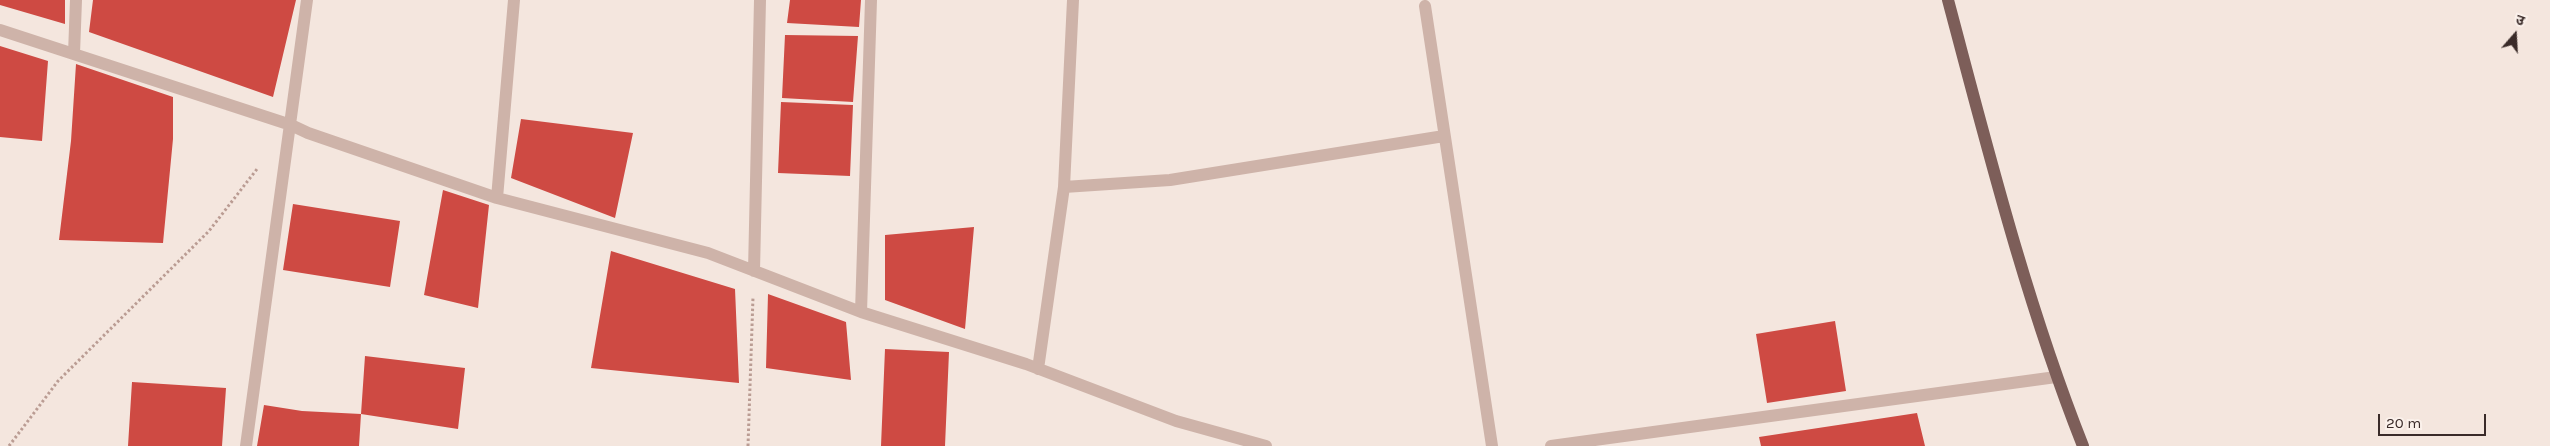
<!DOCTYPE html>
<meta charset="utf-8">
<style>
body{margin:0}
#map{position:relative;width:2550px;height:446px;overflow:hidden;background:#f4e6de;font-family:Karla,"Noto Sans Devanagari",sans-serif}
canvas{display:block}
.north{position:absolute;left:2490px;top:10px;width:50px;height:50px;-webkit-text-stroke:4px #fbf1eb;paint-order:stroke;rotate:19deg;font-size:14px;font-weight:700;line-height:20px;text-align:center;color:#3a2b29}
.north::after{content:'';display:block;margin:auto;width:18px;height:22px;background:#3a2b29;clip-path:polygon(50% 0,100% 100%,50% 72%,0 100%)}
.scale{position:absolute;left:2378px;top:414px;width:108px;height:22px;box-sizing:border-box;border:2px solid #3a2b29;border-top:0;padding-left:6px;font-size:15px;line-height:18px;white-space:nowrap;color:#3a2b29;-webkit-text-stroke:4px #fbf1eb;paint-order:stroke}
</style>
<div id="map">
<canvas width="2550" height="446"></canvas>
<div class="north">उ</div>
<div class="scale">20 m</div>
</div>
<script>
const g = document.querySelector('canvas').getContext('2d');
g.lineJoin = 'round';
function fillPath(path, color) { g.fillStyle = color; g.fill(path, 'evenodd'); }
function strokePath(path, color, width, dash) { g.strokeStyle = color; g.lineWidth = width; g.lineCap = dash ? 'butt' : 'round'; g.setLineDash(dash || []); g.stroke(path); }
const building = new Path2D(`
 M0,0H65V24L0,5Z
 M93,0H296L273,97L89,32Z
 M790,0H861L859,27L787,23Z
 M785,35L858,36L853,102L782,98Z
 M0,46L48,61L42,141L0,137Z
 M76,64L173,97V139L163,243L59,240L71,141Z
 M781,102L853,105L850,176L778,173Z
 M521,119L633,133L615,218L511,178Z
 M443,190L489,205L478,308L424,295Z
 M293,204L400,221L390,287L283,270Z
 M974,227L965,329L885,300V235Z
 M611,251L735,289L739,383L591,368Z
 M768,294L846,322L851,380L766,368Z
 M1835,321L1846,391L1767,403L1756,334Z
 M885,349L949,352L945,446H881Z
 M365,356L465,368L458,429L361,414L359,446H257L264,405L302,411L361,414Z
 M132,382L226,388L222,446H128Z
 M1917,413L1925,446H1761L1759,437Z`);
const path = new Path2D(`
 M9,446L58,381L209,231L257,169
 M748,446L753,297`);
const minor = new Path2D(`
 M1073,0L1064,187L1170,180L1444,136
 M1425,6L1492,446
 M0,30L291,125L308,133L497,198L708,253L861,312L1026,364L1176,421L1266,446
 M74,54L76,0
 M497,198L514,0
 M754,271L760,0
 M861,312L871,0
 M1038,369L1064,187
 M246,446L307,0
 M1551,446L2056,377`);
const major = new Path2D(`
 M1948,0C1988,150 2026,302 2083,446`);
fillPath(building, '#ce4a43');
strokePath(path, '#ba9c93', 3, [2.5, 2.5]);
strokePath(minor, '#ceb3a9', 12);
strokePath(major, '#7d5e59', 12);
</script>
